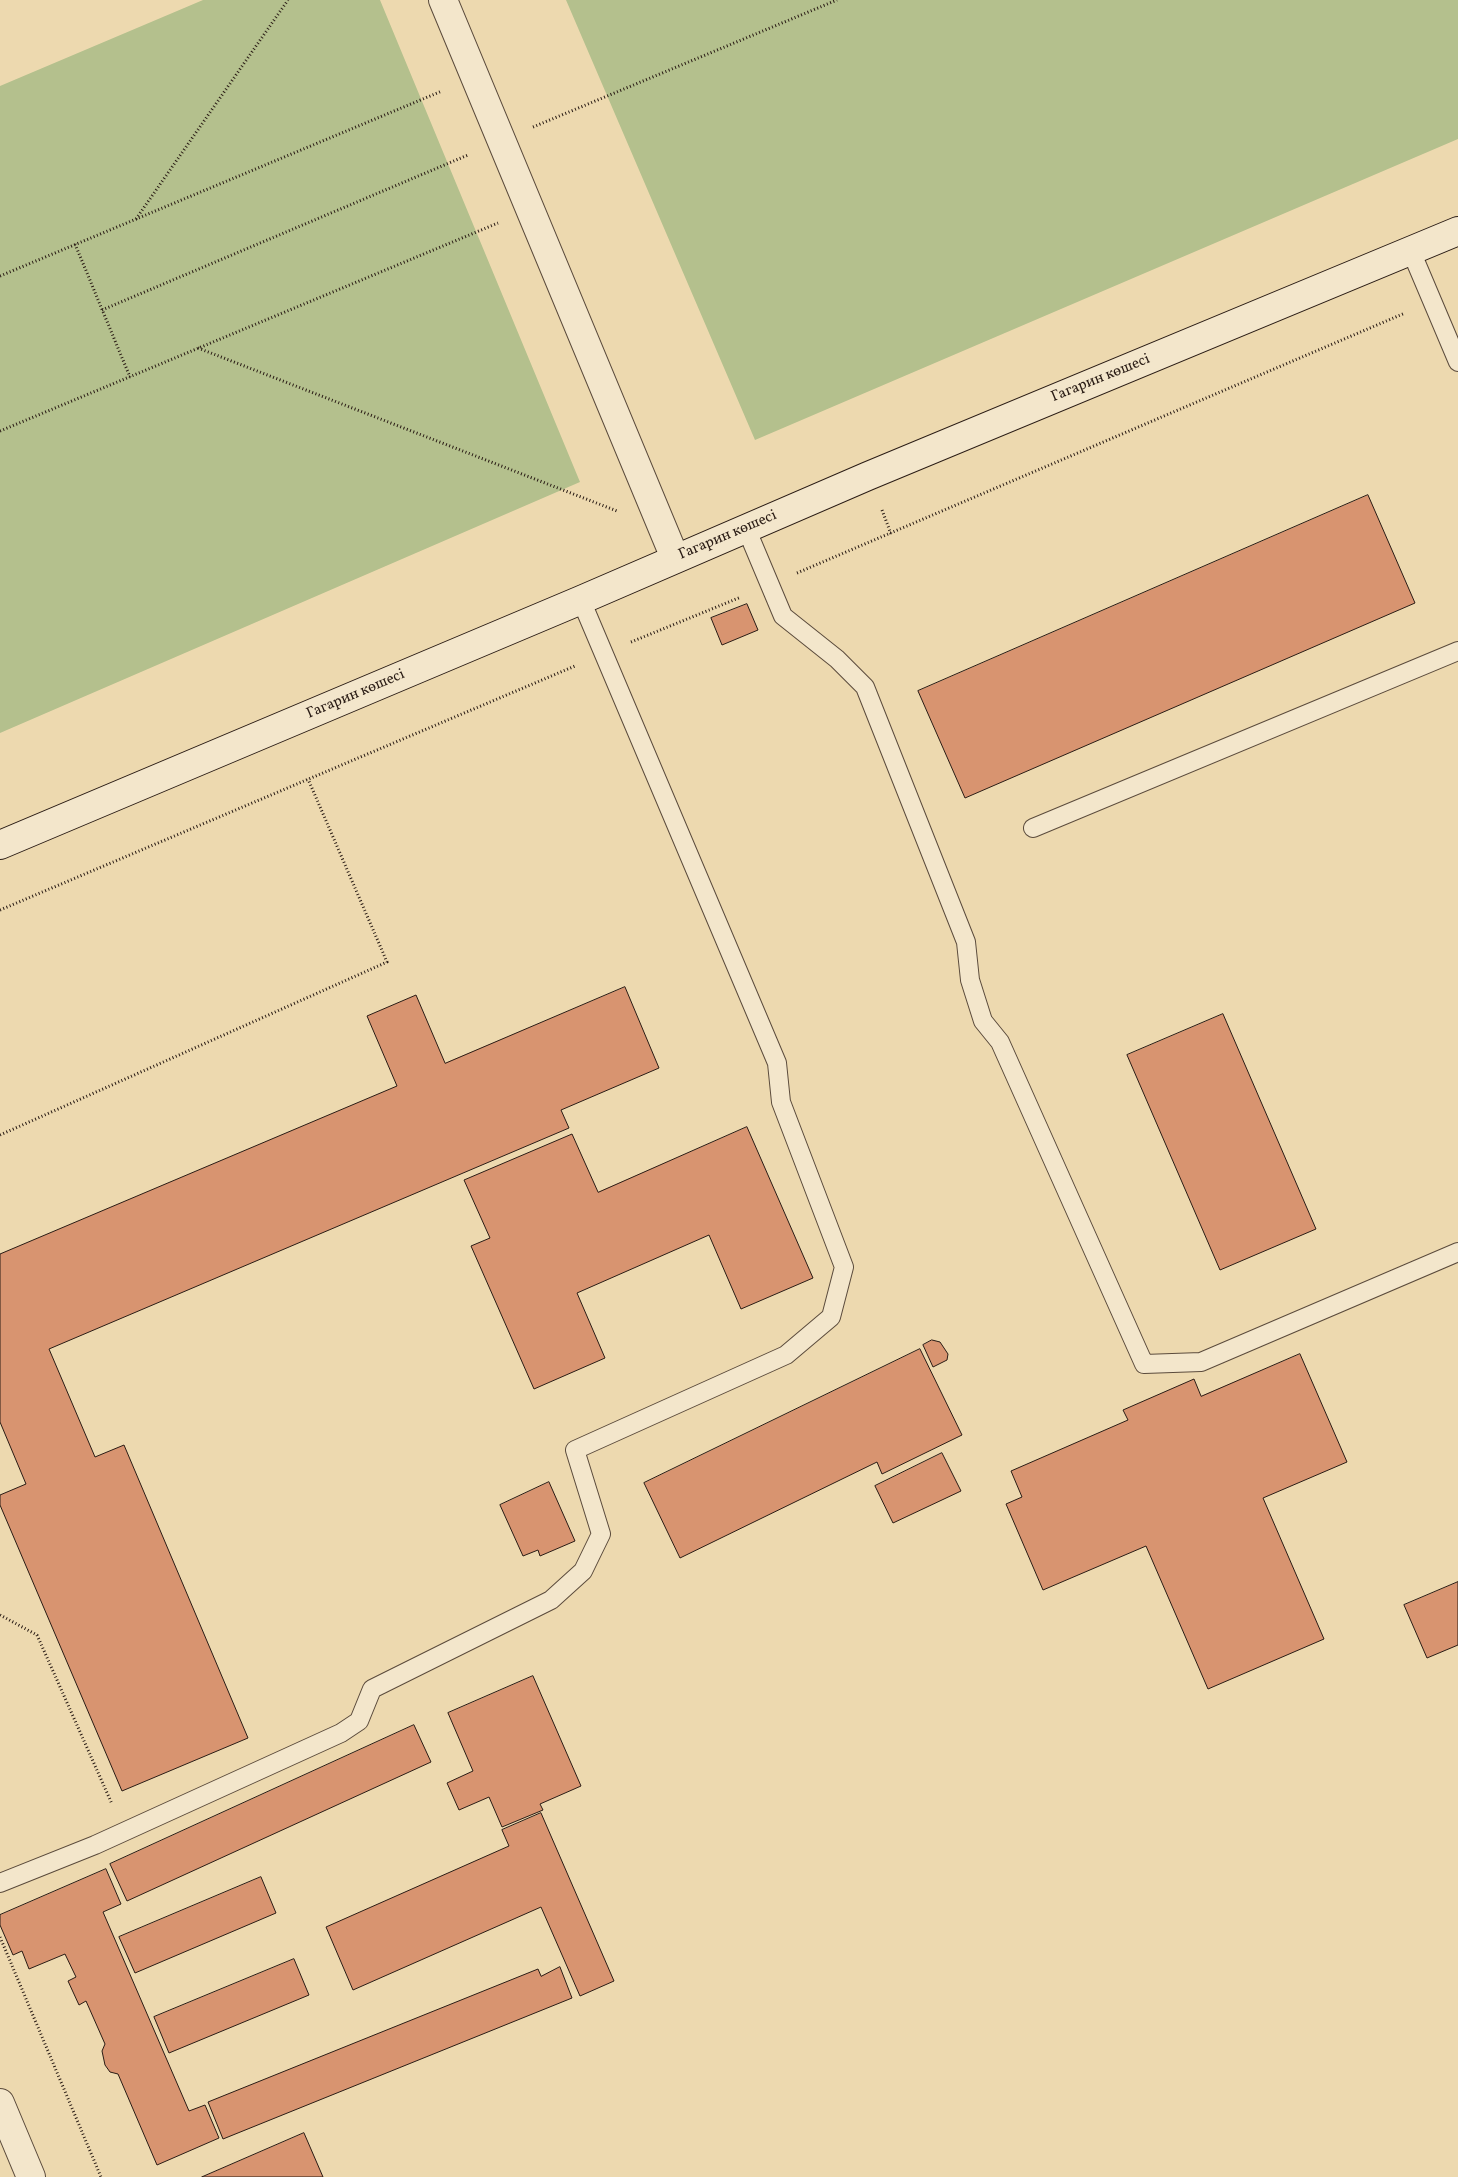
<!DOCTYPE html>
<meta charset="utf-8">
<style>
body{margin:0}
canvas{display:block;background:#edd9af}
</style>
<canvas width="1458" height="2177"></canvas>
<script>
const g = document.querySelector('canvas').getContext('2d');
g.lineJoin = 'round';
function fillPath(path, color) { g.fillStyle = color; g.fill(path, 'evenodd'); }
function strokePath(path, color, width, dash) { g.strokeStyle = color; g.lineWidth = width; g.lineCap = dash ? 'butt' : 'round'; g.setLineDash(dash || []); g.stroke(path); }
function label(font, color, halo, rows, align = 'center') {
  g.font = font + ' Vollkorn,serif'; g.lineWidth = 4; g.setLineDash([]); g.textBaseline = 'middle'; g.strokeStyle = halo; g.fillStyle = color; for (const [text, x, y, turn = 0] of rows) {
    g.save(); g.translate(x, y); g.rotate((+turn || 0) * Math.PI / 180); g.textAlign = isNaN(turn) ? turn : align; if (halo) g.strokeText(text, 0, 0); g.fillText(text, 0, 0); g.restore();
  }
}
const green = new Path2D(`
 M203,0H380L580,482L0,733V86Z
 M566,0H1458V139L755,440Z`);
const building = new Path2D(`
 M1368,495L1415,603L965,798L918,691Z
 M747,604L758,630L722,645L711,618Z
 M625,987L659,1068L561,1110L569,1128L49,1349L95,1457L124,1445L248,1738L122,1791L0,1505V1495L26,1484L0,1422V1254L397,1086L367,1016L416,995L445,1063Z
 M1223,1014L1316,1229L1220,1270L1127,1055Z
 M747,1127L813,1278L741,1309L709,1235L577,1293L605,1358L534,1389L471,1246L490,1238L464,1180L572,1134L598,1192Z
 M932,1340L940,1342L948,1354L947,1360L933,1367L923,1345Z
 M920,1349L962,1435L882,1474L877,1462L680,1558L644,1483Z
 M1300,1354L1347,1462L1263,1498L1324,1639L1208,1689L1146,1546L1043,1590L1006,1504L1022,1497L1011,1471L1128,1420L1123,1410L1194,1379L1201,1396Z
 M942,1453L961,1491L893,1523L875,1486Z
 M549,1482L575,1541L540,1556L538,1550L523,1556L500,1505Z
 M1458,1582V1645L1427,1658L1404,1605Z
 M533,1676L581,1786L540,1804L543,1810L502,1827L489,1797L459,1810L447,1783L473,1771L448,1713Z
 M414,1725L431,1762L127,1901L110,1864Z
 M541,1813L614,1981L580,1996L541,1907L353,1990L326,1927L509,1846L502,1830Z
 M106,1869L121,1904L103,1912L189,2111L205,2105L219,2138L157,2165L118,2074L110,2072L105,2065L102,2051L105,2044L86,2001L79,2005L68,1981L76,1977L65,1954L29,1969L22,1951L13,1955L0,1925V1915Z
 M261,1877L276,1913L135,1973L119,1937Z
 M294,1959L309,1995L169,2053L154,2017Z
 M560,1967L572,1998L223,2139L208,2102L538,1969L541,1976Z
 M304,2133L323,2177H202Z`);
const path = new Path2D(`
 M533,127L837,0
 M136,219L288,0
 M75,244L130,377
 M0,276L442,91
 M102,310L468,155
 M198,348L617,511
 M0,431L498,223
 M882,510L891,534
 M797,573L1405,313
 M631,642L741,597
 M0,910L575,666
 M0,1135L387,962L308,779
 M0,1615L37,1635L112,1804
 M0,1937L101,2177`);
const service = new Path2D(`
 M1411,251L1458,362
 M746,528L783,616L837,659L865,687L966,942L970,980L983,1021L1000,1042L1144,1364L1201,1362L1458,1252
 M1033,828L1458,651
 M0,1883L95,1845L341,1733L359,1721L372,1689L551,1600L583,1571L601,1534L575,1450L786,1355L831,1317L844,1267L781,1102L777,1063L581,600`);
const minor = new Path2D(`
 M443,0L675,558
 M0,2103L31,2177`);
const secondary = new Path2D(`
 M0,845L581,600L868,476L1458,231`);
const streetNames = [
 ["Гагарин көшесі",1101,379,-22],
 ["Гагарин көшесі",728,536,-23],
 ["Гагарин көшесі",356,695,-23]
];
fillPath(green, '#b4c08d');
fillPath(building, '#d89470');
strokePath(building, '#2a1c15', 1);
strokePath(service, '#5b4b3c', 20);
strokePath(minor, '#5b4b3c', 30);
strokePath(secondary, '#2a1c15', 30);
strokePath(path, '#2a1c15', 3, [1, 2.5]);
strokePath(service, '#f3e6cb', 18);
strokePath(minor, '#f3e6cb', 28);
strokePath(secondary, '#f3e6cb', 28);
label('15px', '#2a1c15', '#f3e6cb', streetNames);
</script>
